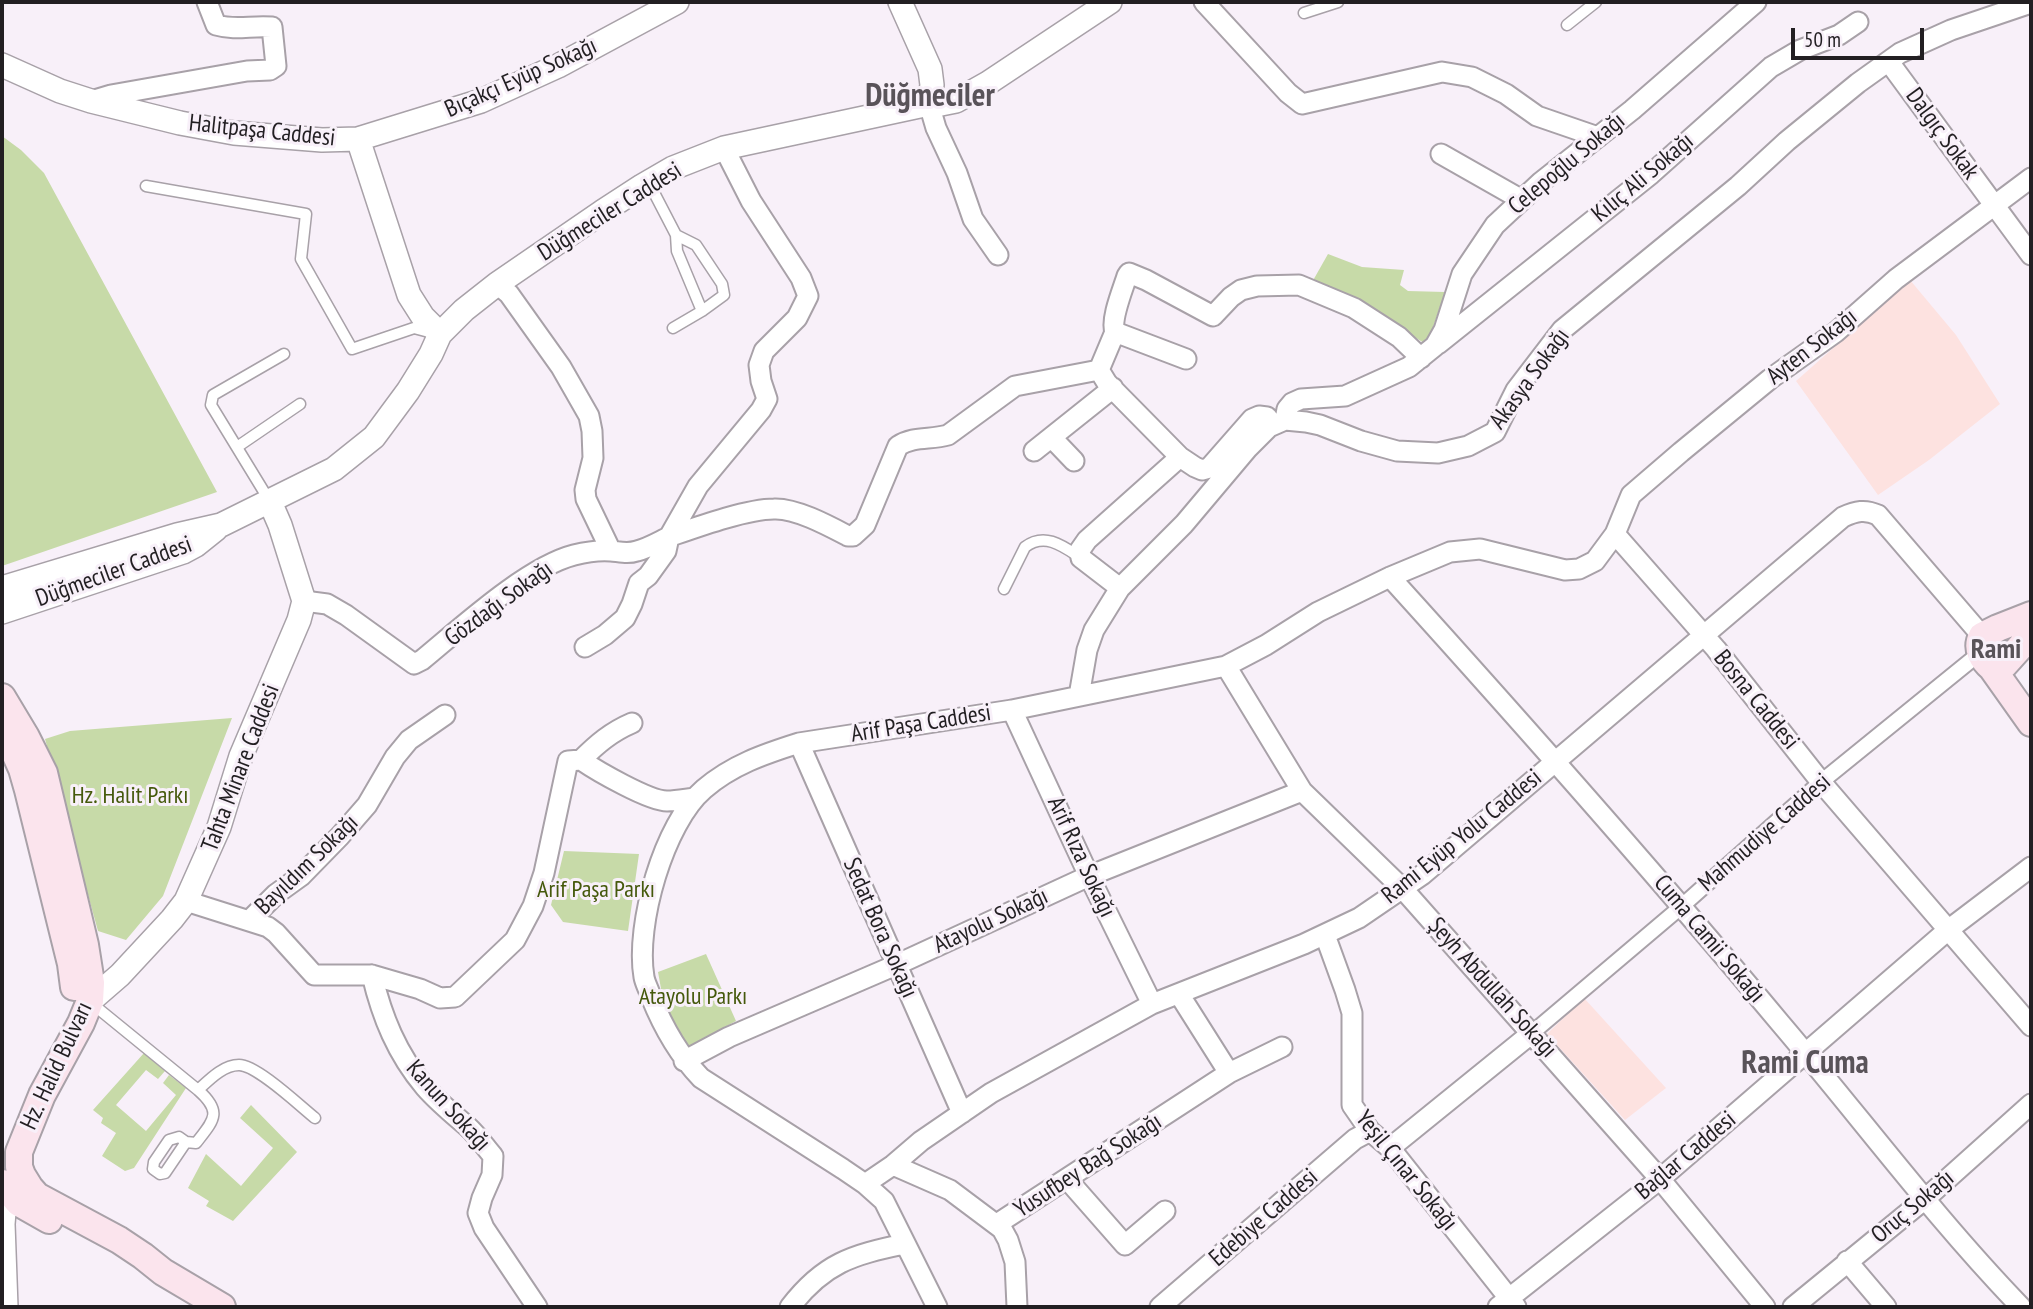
<!DOCTYPE html>
<meta charset="utf-8">
<style>
body{margin:0}
#map{position:relative;width:2033px;height:1309px;overflow:hidden;background:#f8f0f9;font-family:"PT Sans Narrow",sans-serif}
canvas{display:block}
.frame{position:absolute;inset:0;border:4px solid #221f22;pointer-events:none}
.scale{position:absolute;left:1791px;top:28px;width:133px;height:32px;box-sizing:border-box;border:4px solid #221f22;border-top:0;padding-left:9px;font-size:21px;line-height:24px;white-space:nowrap;color:#221f22;-webkit-text-stroke:5px #f8f0f9;paint-order:stroke}
</style>
<div id="map">
<canvas width="2033" height="1309"></canvas>
<div class="frame"></div>
<div class="scale">50 m</div>
</div>
<script>
const g = document.querySelector('canvas').getContext('2d');
g.lineJoin = 'round';
function fillPath(path, color) { g.fillStyle = color; g.fill(path, 'evenodd'); }
function strokePath(path, color, width, dash) { g.strokeStyle = color; g.lineWidth = width; g.lineCap = dash ? 'butt' : 'round'; g.setLineDash(dash || []); g.stroke(path); }
function label(font, color, halo, rows, align = 'center') {
  g.font = font + ' "PT Sans Narrow",sans-serif'; g.lineWidth = 6; g.setLineDash([]); g.textBaseline = 'middle'; g.strokeStyle = halo; g.fillStyle = color; for (const [text, x, y, turn = 0] of rows) {
    g.save(); g.translate(x, y); g.rotate((+turn || 0) * Math.PI / 180); g.textAlign = isNaN(turn) ? turn : align; if (halo) g.strokeText(text, 0, 0); g.fillText(text, 0, 0); g.restore();
  }
}
const education = new Path2D(`
 M1910,280L1956,335L2000,404L1929,460L1878,495L1796,381Z
 M1584,998L1666,1088L1625,1120L1547,1034Z`);
const green = new Path2D(`
 M2,136L21,150L44,173L217,492L2,566Z
 M1328,254L1362,267L1404,270L1400,285L1408,291L1445,292L1427,345L1377,313L1311,284Z
 M232,718L163,896L126,940L98,931L45,739L70,731Z
 M564,851L639,854L628,931L563,922L551,905Z
 M706,954L736,1021L688,1047L664,1005L658,972Z
 M144,1053L165,1071L158,1079L146,1070L116,1105L146,1131L176,1095L163,1083L169,1075L186,1088L134,1168L125,1171L102,1156L116,1133L101,1123L103,1118L93,1110Z
 M251,1105L297,1152L233,1221L206,1206L209,1201L188,1188L206,1154L241,1186L273,1148L240,1118Z`);
const service = new Path2D(`
 M1304,13L1338,2
 M1567,25L1596,2
 M649,183L676,235L696,245L722,284L724,295L702,311L673,328
 M146,186L306,214L301,259L352,349L414,328L429,332
 M676,235L677,251L702,311
 M237,447L300,404
 M269,500L211,405L213,395L284,354
 M1004,589L1025,547C1045,532 1063,546 1081,558
 M90,1002L198,1090C223,1112 214,1120 196,1143L186,1142L179,1137L169,1140L154,1162L153,1169L160,1174L165,1173L186,1142
 M198,1090C209,1080 223,1065 239,1065C257,1065 300,1106 315,1118`);
const pedestrian = new Path2D(`
 M1532,1033L1682,906L1821,782L1980,653`);
const minor = new Path2D(`
 M1204,2L1288,93L1302,104L1442,72L1472,77L1506,94L1537,116L1598,137
 M1889,62L2031,255
 M91,101L111,95L247,71L270,70L276,66L272,27C251,25 237,31 216,25L207,2
 M929,104L936,128L957,173L973,219L998,255
 M1441,154L1522,200
 M497,284L509,294L561,367L589,416L592,431L593,458L585,490L586,499L611,551
 M1115,332L1186,359
 M1438,344L1651,174L1771,67L1800,50L1839,35L1858,22
 M1099,370L1115,332C1110,320 1123,289 1127,276L1129,273L1146,280L1213,316L1231,297L1241,290L1257,286L1299,285L1354,308L1399,337L1421,358
 M1099,370L1107,383L1180,457L1195,467L1202,470L1209,468L1252,419L1259,416L1267,417L1273,425
 M1285,420L1287,409L1292,403L1301,399L1345,396L1409,367L1435,346L1444,330L1462,274L1495,225L1541,182L1632,110L1756,2
 M1052,438L1074,461
 M1034,451L1113,388
 M1615,534L1716,649L1821,782L2031,1026
 M1390,577C1523,724 1654,872 1781,1024C1861,1118 1935,1218 2021,1307
 M1120,588L1081,558L1080,550L1087,540L1180,457
 M304,601L327,604L346,615L414,664L422,660C461,628 527,567 574,555C586,552 599,550 611,551C621,552 628,554 637,551C649,548 660,541 671,536C697,527 747,509 774,509C796,508 829,526 848,536H853L865,525L898,446C914,436 930,440 948,435L1015,386L1099,370
 M585,647L605,635L625,618L632,604L639,583L648,576L666,551L669,537L698,486L761,410L767,399L761,381L759,365L764,351L797,318L808,296L801,278L751,201L724,148
 M1226,666L1302,791L1403,889L1660,1179L1765,1307
 M1079,696L1087,650L1094,630L1120,588L1184,524L1248,448L1269,427L1285,420L1306,422L1320,425L1361,441L1397,451L1438,453L1468,446L1495,432L1516,390L1562,330L1738,186L1787,141L1858,83L1900,53L1951,30L2031,3
 M1012,710L1089,876L1152,1004
 M799,743L962,1113
 M581,760C597,771 649,801 667,801C676,801 686,799 695,798
 M581,760C597,744 611,732 632,723
 M186,901L268,927L276,933L314,975H372L420,989L440,998L455,997L515,940L533,906L544,873L568,761L581,760
 M250,920L276,894L301,876L340,836L367,805L395,757L409,740L445,715
 M1325,935L1345,990L1352,1013V1105L1370,1131L1390,1148L1516,1307
 M372,975C382,1017 397,1054 425,1087C438,1102 453,1114 468,1127C478,1136 485,1147 493,1156L492,1175L482,1198L478,1213L484,1228L537,1307
 M1179,994L1229,1073
 M684,1061L729,1037L896,965L1089,876L1302,791
 M1390,1148L1532,1033
 M893,1165L950,1190L1002,1229L1008,1240L1015,1262L1017,1307
 M1067,1179L1125,1245L1165,1211
 M865,1184L893,1165L921,1141L991,1093L1152,1004L1304,944L1359,918L1422,875L1843,517C1856,511 1865,509 1878,515L1982,636
 M997,1224L1229,1073L1282,1047
 M1847,1261L1886,1307
 M790,1307C824,1263 852,1255 904,1244
 M937,1307L884,1201L865,1184L843,1169L701,1078C678,1054 663,1027 651,997C649,990 645,983 644,977C635,925 664,823 704,789C732,765 764,754 799,743L1012,710L1226,666L1266,645L1318,612L1390,577L1450,552L1480,549L1565,570L1579,569L1595,561L1615,534L1631,495L1681,452L1770,379L1836,332L1896,279L2031,178
 M1160,1307L1355,1139L1370,1131
 M1498,1307L1660,1179L1948,930L2031,867
 M1793,1307L1925,1199L2031,1104`);
const tertiary = new Path2D(`
 M900,2L930,69L932,85L929,104
 M2,65L60,91L91,101L180,123L234,133L322,140L358,139L481,101L558,66L677,2
 M358,139L409,295L423,317L440,334
 M2,588L177,535L221,525L334,469L374,437L408,391L431,354L440,334L464,310L497,284L602,212L642,186L673,168L724,148L929,104H941L956,101L988,83L1110,2
 M2,612L183,552L196,545L216,529
 M90,1001L120,975L172,919L186,901L219,827L241,756L299,620L304,601L280,525L270,502
 M6,1307L3,1224L4,1212L14,1199`);
const secondary = new Path2D(`
 M2031,615L1998,628L1982,636C1975,649 1983,660 1992,668L2031,723
 M1992,668L2004,665L2031,635
 M2,697L26,737L44,773L85,945L91,983L90,1001L81,1023L42,1095L19,1152V1167L22,1175L30,1188L37,1196L119,1240L143,1256L163,1272L222,1307
 M8,738L22,769L28,790L71,964L74,987
 M2,1183L19,1203L49,1220`);
const streetNames = [
 ["Bıçakçı Eyüp Sokağı",521,78,-24],
 ["Halitpaşa Caddesi",262,131,6],
 ["Dalgıç Sokak",1942,134,54],
 ["Celepoğlu Sokağı",1567,164,-40],
 ["Kılıç Ali Sokağı",1643,178,-40],
 ["Düğmeciler Caddesi",610,212,-32],
 ["Ayten Sokağı",1812,347,-38],
 ["Akasya Sokağı",1530,379,-54],
 ["Düğmeciler Caddesi",114,572,-20],
 ["Gözdağı Sokağı",499,604,-36],
 ["Bosna Caddesi",1756,700,51],
 ["Arif Paşa Caddesi",921,724,-9],
 ["Tahta Minare Caddesi",241,768,-69],
 ["Mahmudiye Caddesi",1765,833,-41],
 ["Rami Eyüp Yolu Caddesi",1462,837,-39],
 ["Arif Rıza Sokağı",1081,857,65],
 ["Bayıldım Sokağı",307,865,-44],
 ["Atayolu Sokağı",991,921,-25],
 ["Sedat Bora Sokağı",880,928,66],
 ["Cuma Camii Sokağı",1709,939,50],
 ["Şeyh Abdullah Sokağı",1492,988,48],
 ["Hz. Halid Bulvarı",57,1066,-65],
 ["Kanun Sokağı",448,1106,48],
 ["Bağlar Caddesi",1686,1156,-40],
 ["Yusufbey Bağ Sokağı",1088,1166,-33],
 ["Yeşil Çınar Sokağı",1406,1171,51],
 ["Oruç Sokağı",1913,1207,-40],
 ["Edebiye Caddesi",1264,1218,-41]
];
const parkNames = [
 ["Hz. Halit Parkı",130,796],
 ["Arif Paşa Parkı",596,890],
 ["Atayolu Parkı",693,997]
];
const quarterNames = [
 ["Rami",1996,650]
];
const districtNames = [
 ["Düğmeciler",930,97],
 ["Rami Cuma",1805,1064]
];
fillPath(education, '#fde2e0');
fillPath(green, '#c7daa8');
strokePath(service, '#a8a1a8', 13);
strokePath(pedestrian, '#a8a1a8', 18);
strokePath(minor, '#a8a1a8', 23);
strokePath(tertiary, '#a8a1a8', 26);
strokePath(secondary, '#a8a1a8', 30);
strokePath(service, '#fff', 10);
strokePath(pedestrian, '#fff', 14);
strokePath(minor, '#fff', 19);
strokePath(tertiary, '#fff', 23);
strokePath(secondary, '#fbe4ed', 26);
label('24px', '#221f22', '#f8f0f9', streetNames);
label('24px', '#45590c', '#f8f0f9', parkNames);
label('bold 28px', '#595359', '#f8f0f9', quarterNames);
label('bold 32px', '#595359', '#f8f0f9', districtNames);
</script>
